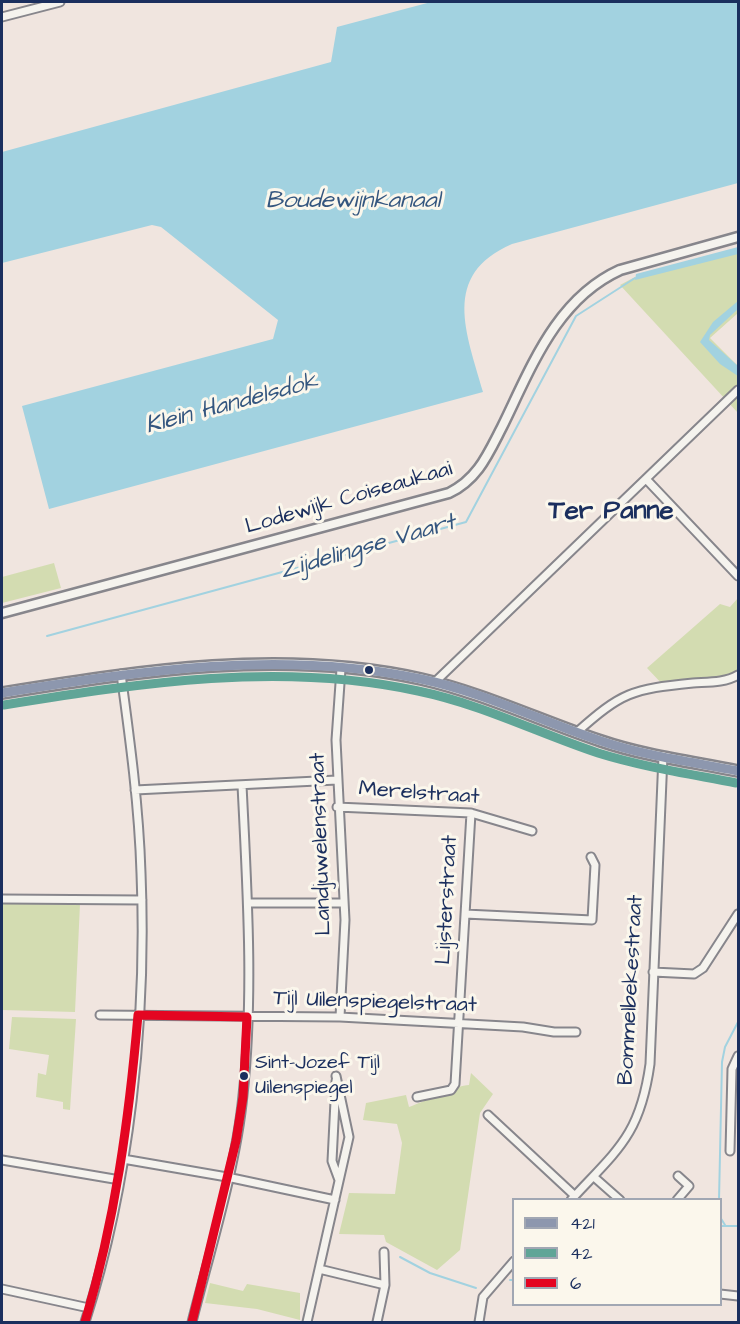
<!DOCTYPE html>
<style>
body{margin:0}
#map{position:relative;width:740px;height:1324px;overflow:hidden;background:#f0e5df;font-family:"Architects Daughter",sans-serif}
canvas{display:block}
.frame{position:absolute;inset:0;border:3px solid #1b2f5e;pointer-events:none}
.legend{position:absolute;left:512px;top:1198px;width:210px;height:108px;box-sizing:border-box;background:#fbf7ec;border:2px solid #a1a7b3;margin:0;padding:8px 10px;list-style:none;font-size:18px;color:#1b2f5e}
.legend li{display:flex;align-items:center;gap:12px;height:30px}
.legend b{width:30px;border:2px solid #a1a7b3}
</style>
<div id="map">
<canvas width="740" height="1324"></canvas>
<div class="frame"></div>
<ul class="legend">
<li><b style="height:8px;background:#8d97ae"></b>421</li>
<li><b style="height:8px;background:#60a597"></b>42</li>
<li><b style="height:8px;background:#e40521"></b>6</li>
</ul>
</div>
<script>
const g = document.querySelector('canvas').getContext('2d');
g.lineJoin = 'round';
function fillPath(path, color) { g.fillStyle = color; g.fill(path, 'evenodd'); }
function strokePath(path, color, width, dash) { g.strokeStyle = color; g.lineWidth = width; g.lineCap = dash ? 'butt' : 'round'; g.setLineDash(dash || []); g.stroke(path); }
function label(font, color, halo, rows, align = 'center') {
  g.font = font + ' "Architects Daughter",sans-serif'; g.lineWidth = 6; g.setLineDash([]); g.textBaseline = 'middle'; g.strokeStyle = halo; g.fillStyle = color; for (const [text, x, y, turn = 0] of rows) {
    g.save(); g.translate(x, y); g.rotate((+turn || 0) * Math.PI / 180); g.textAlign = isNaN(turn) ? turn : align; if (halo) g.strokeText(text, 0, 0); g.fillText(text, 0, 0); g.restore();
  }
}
const green = new Path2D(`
 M738,250V313L710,338L738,366V413L620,285L633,278Z
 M54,563L61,588L2,603V577Z
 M738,598V675L664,686L647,668L720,604L730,607Z
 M2,902L80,904L75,1012L2,1010Z
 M12,1017L76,1019L70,1110L63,1109V1102L36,1097L38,1073L46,1075L49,1055L9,1049Z
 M471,1073L493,1094L480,1113L460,1250L437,1270L386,1242L384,1235L339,1234L349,1193L395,1194L402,1143L397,1124L363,1120L366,1103L406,1095L409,1107C424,1102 457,1085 469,1085Z
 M210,1283L243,1291L247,1284L300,1293V1320L257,1309L205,1303Z`);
const water = new Path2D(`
 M431,2H738V183L512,244C440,275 467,334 483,392L49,509L22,406L273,339L278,320L161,227L152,225L2,263V152L331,62L337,27Z
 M738,247V254L635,280L636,274Z
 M738,301V309L710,335L709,340L738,366V376L720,364L700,342L713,322Z`);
const stream = new Path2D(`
 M47,636L466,522L576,316L635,278
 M719,1200L722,1062L725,1047L738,1022
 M720,1217L725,1225
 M720,1226H738
 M400,1257L430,1273L476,1288
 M510,1280H514`);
const minor = new Path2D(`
 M2,17L60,2
 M646,479L738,576
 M435,682L738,390
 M576,733C622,692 632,689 693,683C707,682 725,683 738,675
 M135,790L337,780
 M337,807L471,813L532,831
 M2,899L142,900
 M248,903H343
 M465,914L592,920L595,865L591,857
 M653,972L694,974L703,968L738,914
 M100,1015L340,1017L523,1027L554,1032H576
 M340,1017L345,920L336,740L341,669
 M336,1081L332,1161L339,1180
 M417,1097L451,1090L455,1084L471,813
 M488,1115L574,1195
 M730,1151L732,1069L738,1056
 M123,1159L227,1177L335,1200
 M2,1160L120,1180
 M594,1177L620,1200
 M571,1200C617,1150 640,1136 650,1064L663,756
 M677,1200L689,1186L678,1176
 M319,1269L385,1285L384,1252
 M2,1289L89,1308
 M720,1294L738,1296
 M85,1322C130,1183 147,1019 141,873C139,807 130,740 121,674
 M192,1322C210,1251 236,1168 243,1095C254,993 247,888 242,785
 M307,1322L349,1137L336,1076
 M377,1322L385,1285
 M479,1322L483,1297L514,1261`);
const tertiary = new Path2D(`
 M2,613L449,493C478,479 488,454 502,427C531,368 556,299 620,270L738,237`);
const secondary = new Path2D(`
 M2,693C140,671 282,648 421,679C483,693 541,721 601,741C645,756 693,762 738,771`);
const bus1 = new Path2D(`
 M2,693C140,671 282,649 421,679C483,692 541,721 601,741C645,756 692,762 738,771`);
const bus2 = new Path2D(`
 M4,705C141,683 281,661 418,691C481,704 538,733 598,753C643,767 690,774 736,783`);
const bus3 = new Path2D(`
 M85,1322C115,1221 129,1119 138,1015L247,1017L243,1097L236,1141L192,1322`);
const markers = [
 [369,670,5,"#1b2f5e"],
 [244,1076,5,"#1b2f5e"]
];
const busNames = [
 ["Sint-Jozef Tijl",255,1064],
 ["Uilenspiegel",255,1089]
];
const streetNames = [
 ["Lodewijk Coiseaukaai",349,499,-16],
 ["Merelstraat",419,794,4],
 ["Landjuwelenstraat",322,844,-92],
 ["Lijsterstraat",448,900,-87],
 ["Bommelbekestraat",632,990,-87],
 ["Tijl Uilenspiegelstraat",375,1003,2]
];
const waterNames = [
 ["Boudewijnkanaal",353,202],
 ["Klein Handelsdok",232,405,-15],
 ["Zijdelingse Vaart",368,548,-16]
];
const quarterNames = [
 ["Ter Panne",611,513]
];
fillPath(green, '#d3dcb1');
fillPath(water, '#a2d2e0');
strokePath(stream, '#a2d2e0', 2);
strokePath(minor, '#87868c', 11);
strokePath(tertiary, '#87868c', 13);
strokePath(secondary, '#87868c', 14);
strokePath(minor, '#f5f3ee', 7);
strokePath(tertiary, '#f5f3ee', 8);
strokePath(secondary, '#f5f3ee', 9);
strokePath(bus1, '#8d97ae', 9);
strokePath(bus2, '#60a597', 9);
strokePath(bus3, '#e40521', 9);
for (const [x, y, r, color] of markers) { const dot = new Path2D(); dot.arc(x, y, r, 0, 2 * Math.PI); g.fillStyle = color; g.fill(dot); strokePath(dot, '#fbf7ec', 2); }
label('20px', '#1b2f5e', '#fbf7ec', busNames, 'left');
label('22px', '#1b2f5e', '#fbf7ec', streetNames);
label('italic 24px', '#34567f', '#fbf7ec', waterNames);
label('bold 26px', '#1b2f5e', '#fbf7ec', quarterNames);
</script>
